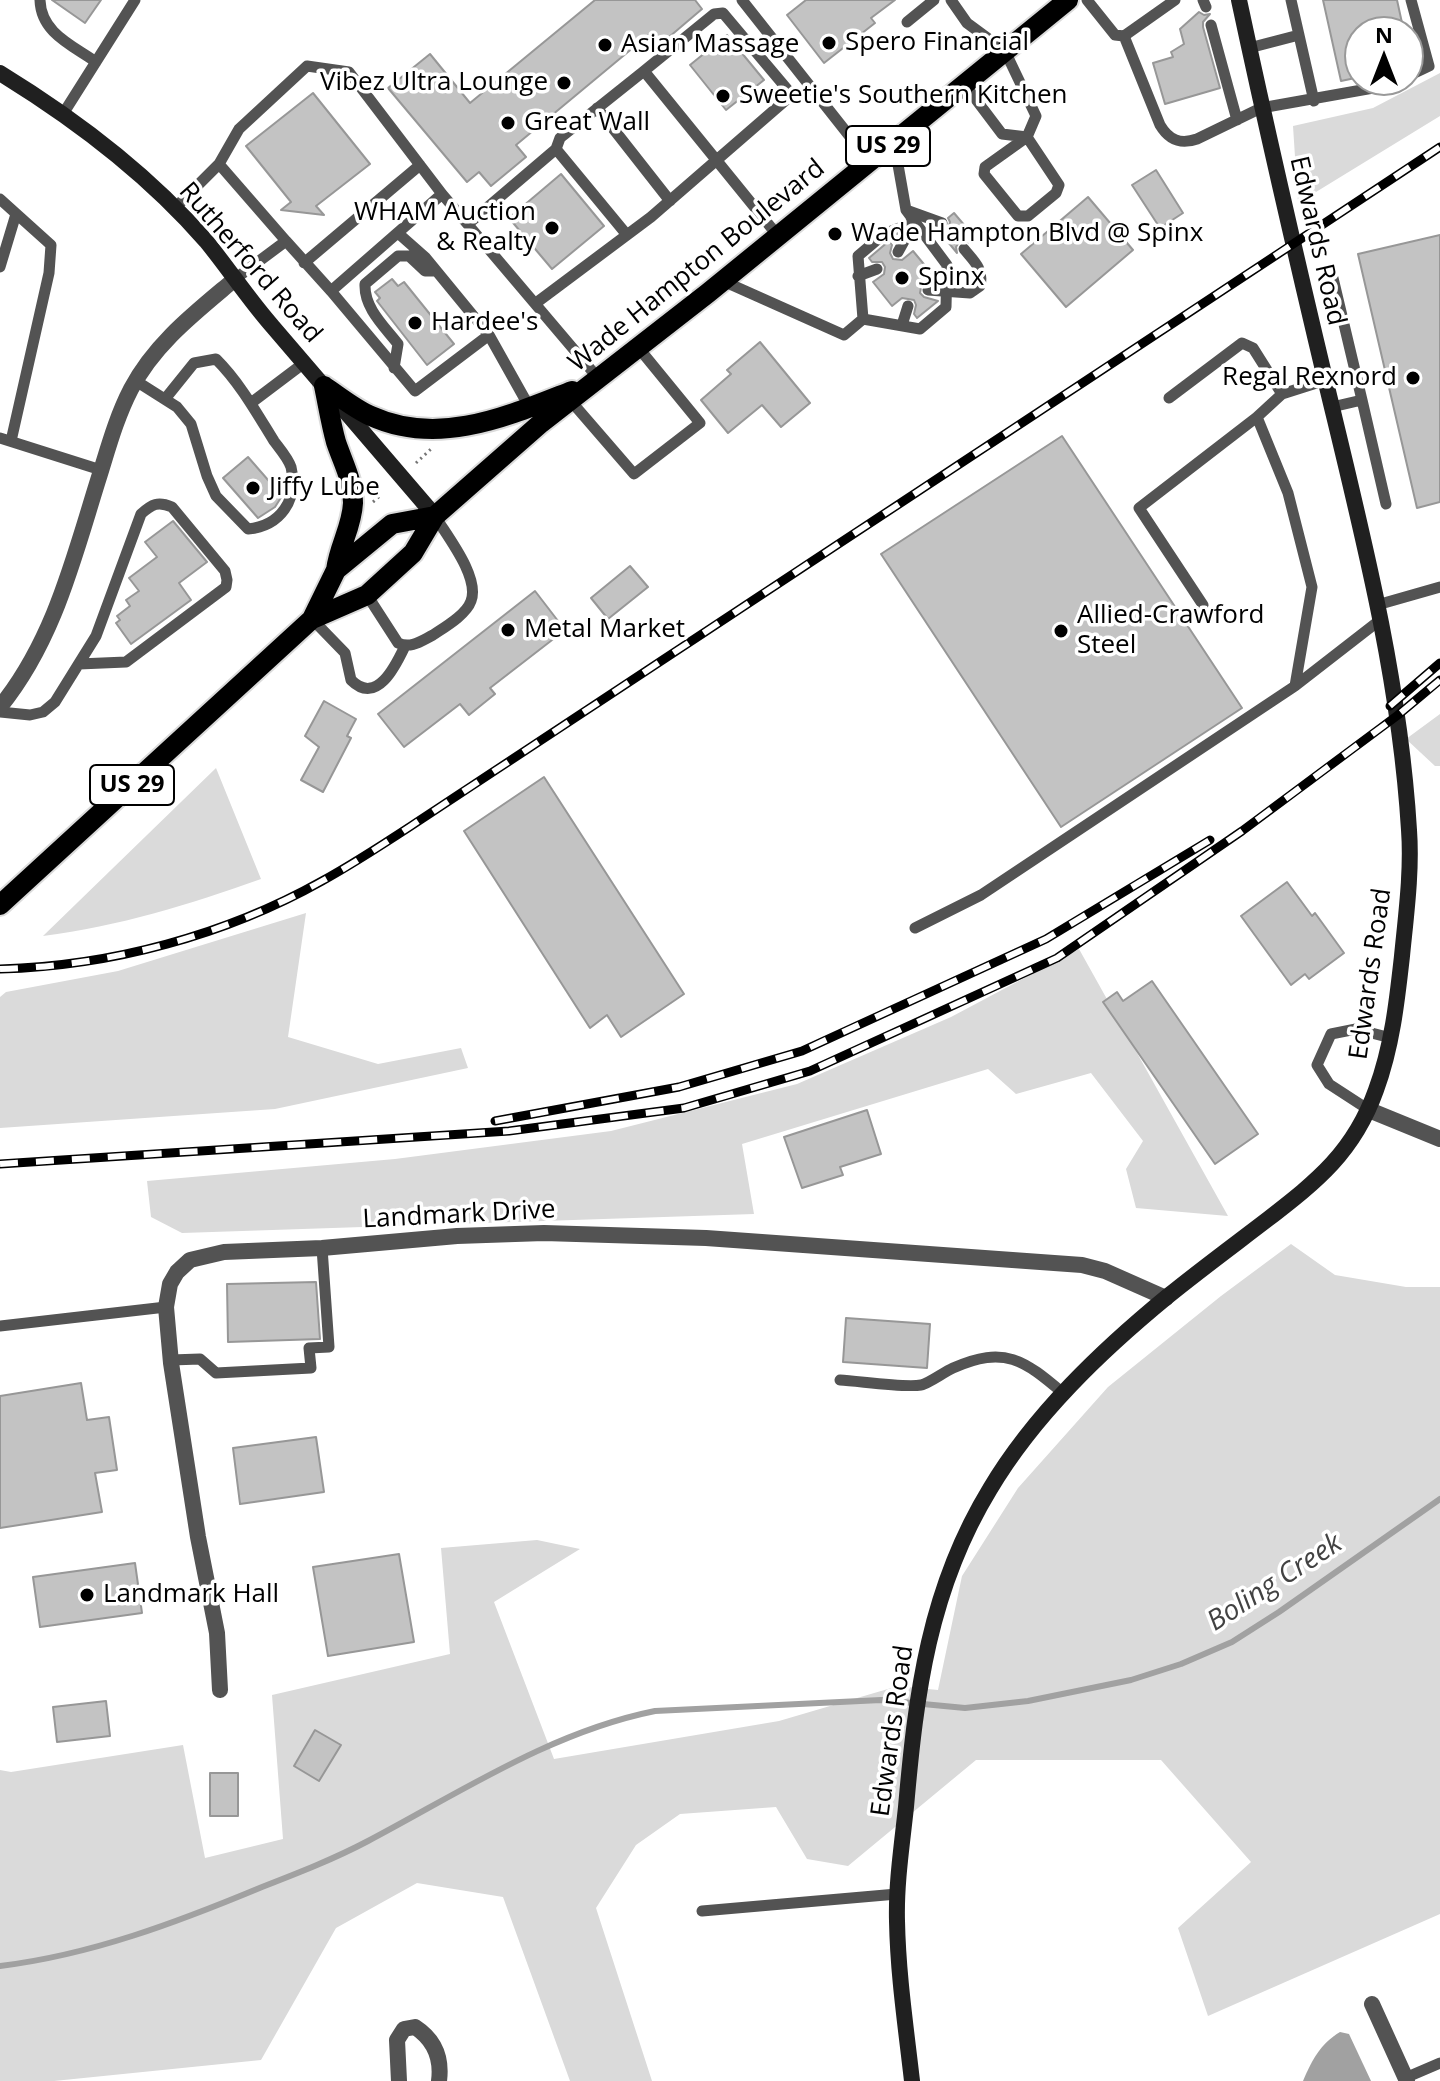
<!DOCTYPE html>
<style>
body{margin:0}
#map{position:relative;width:1440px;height:2081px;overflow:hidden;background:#fff;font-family:"Open Sans",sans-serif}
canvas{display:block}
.north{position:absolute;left:1344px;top:16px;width:80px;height:80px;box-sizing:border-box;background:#fff;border:2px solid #999;border-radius:50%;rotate:0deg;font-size:22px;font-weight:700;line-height:32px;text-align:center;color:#000}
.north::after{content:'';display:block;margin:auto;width:28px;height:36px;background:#000;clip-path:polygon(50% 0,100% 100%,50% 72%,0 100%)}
</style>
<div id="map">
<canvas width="1440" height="2081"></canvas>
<div class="north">N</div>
</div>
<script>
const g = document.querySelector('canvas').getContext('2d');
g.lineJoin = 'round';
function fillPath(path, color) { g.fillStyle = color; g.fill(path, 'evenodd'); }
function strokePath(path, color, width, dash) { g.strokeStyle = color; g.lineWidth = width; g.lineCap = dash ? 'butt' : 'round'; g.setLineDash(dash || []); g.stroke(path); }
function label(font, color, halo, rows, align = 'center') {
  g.font = font + ' "Open Sans",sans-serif'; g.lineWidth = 7; g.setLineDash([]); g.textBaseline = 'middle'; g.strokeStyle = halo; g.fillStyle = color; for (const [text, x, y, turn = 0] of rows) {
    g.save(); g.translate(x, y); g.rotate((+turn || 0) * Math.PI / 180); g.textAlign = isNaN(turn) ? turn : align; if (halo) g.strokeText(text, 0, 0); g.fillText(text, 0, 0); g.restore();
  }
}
const green = new Path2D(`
 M1440,73V116L1298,203L1293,126L1373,108Z
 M1440,714V766H1435L1406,739Z
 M216,768L261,879C188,905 120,926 43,936Z
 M306,913L288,1037L378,1064L461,1048L468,1068L275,1109L0,1128V997L6,992L118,971Z
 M1079,949L1228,1216L1136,1208L1126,1169L1143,1141L1091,1073L1016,1094L988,1069L742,1144L754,1214L182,1233L151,1217L147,1181L395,1159L611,1131L797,1084L951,1017Z
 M1291,1244L1335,1275L1406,1287H1440V1914L1208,2016L1178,1928L1251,1862L1161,1760H976L848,1866L807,1859L776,1807L680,1814L636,1845L596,1908L652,2081H570L503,1897L417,1883L336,1928L261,2060L54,2081H0V1770L11,1772L183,1745L205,1858L283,1839L272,1695L450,1654L441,1548L537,1540L580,1549L494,1602L554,1759L779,1721L898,1686L938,1690L962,1576L1018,1488L1108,1387L1221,1296Z`);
const water = new Path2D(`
 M1340,2032L1349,2034L1371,2081H1303C1312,2060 1320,2044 1340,2032Z`);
const stream = new Path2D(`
 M0,1966C91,1955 178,1922 262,1887C298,1873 334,1859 368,1841C461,1792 551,1732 655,1711L881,1700L965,1708L1028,1701L1131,1680L1181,1664L1232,1642L1279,1612L1440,1499`);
const building = new Path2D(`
 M52,0H101L85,23Z
 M595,0H695L702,9L662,43L652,32L516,145L526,157L491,186L479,172L467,182L388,88L430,54L470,103Z
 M806,0H895L871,18L875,23L824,63L787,15Z
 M1323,0H1397L1404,32H1360V77L1341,81Z
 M1199,12L1204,15L1210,14L1203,22V27L1220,88L1165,104L1153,63L1173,57L1171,52L1184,44L1180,29Z
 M727,35L764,80L726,110L690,65Z
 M313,93L370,164L316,206L324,215L281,210L291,202L246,146Z
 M1156,170L1183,213L1160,228L1132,185Z
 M561,174L604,226L552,269L509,218Z
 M1088,197L1133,250L1066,307L1021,254Z
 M954,213L976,239L970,243L966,241L959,242L956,247L957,253L939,231L948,229L950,222L948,218Z
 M1440,235V502L1417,508L1358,254Z
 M889,241L892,245L890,253L893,259L902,260L913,251L932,274L922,282L920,293L924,297L938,301L917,318L914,314L916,305L914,300L902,298L892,306L873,282L884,274L885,267L882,262H872L869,258Z
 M392,279L398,286L404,282L454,344L427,365L377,301L380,298L375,292Z
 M760,342L810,403L781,427L762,405L728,433L701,400L731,374L727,370Z
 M1062,436L1242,708L1061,827L881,554Z
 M248,457L282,496L275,507L258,518L223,478Z
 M173,521L207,562L179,583L191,600L131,644L116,623L120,620L117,616L130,606L126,600L139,591L129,578L157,557L145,542Z
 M630,566L648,587L608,619L591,598Z
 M535,591L565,630L490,688L495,694L469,715L460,704L404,747L378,714Z
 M324,701L356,719L347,736L351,738L323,792L301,780L319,747L305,736Z
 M544,777L684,994L621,1037L607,1015L590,1028L464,831Z
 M1287,882L1312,916L1315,913L1344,953L1309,979L1305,974L1291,985L1241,916Z
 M1152,981L1258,1134L1215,1164L1103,1002L1117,992L1123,1001Z
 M867,1110L881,1154L840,1167L843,1175L802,1188L784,1137Z
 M316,1282L320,1339L228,1342L227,1284Z
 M846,1318L930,1324L927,1368L843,1362Z
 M81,1383L87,1420L109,1417L117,1470L95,1473L102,1512L0,1528V1396Z
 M316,1437L324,1492L240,1504L233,1448Z
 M399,1554L414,1642L328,1656L313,1567Z
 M135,1563L142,1613L40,1627L33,1577Z
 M106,1701L110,1736L57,1742L53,1707Z
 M315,1730L341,1745L319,1781L294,1766Z
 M210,1773H238V1816H210Z`);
const path = new Path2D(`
 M416,463L431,449
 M373,502L381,495`);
const lane = new Path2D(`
 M40,0C41,33 72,45 96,62
 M742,0L870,162
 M951,0L967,23L1005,51L1036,116L1027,137L1002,134L965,85
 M1087,0L1115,35L1124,36L1175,0
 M1203,0L1206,7
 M1291,0L1314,101
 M907,22L934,0
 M1211,25L1237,120
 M1124,36L1160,125C1169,140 1180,145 1197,139L1261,108L1390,85L1400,80
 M1249,48L1299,35
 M1408,76L1429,66L1411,0
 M597,108L670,201
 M63,114L135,0
 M1027,137L1059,185L1056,193L1028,216H1018L984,174L985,167Z
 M556,149L627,235
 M219,164L239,129L307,66L349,72L442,194
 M0,199L51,245L49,273L11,441
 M175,208L219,164L286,241L235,279
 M906,210L942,223
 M468,224L556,149L560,138L644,71L778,236
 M399,234L425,257L489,335L531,410
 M286,241L331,291L442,194L598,378
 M898,252L914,223
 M304,263L420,165
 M0,267L16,214
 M858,276L877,269
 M1333,278L1362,400
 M723,281L844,335L863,319L920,329L946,307L947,265L906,210L894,142
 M928,290L970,293L980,286C984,269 974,261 964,249
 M331,291L415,391L489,335
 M536,303L651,217L787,99V89L723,13L714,14L644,71
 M863,319L858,256L884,234L915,222
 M902,325L908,306
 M394,368L398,344C384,326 364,308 365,284L398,256H409L425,271H436
 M1326,380L1282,394L1257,417L1288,493L1312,587L1295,686L1380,620
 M136,381L177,407L191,424L207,476L216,496L248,529C280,526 299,500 291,467C288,458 280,449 274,441C256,412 240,383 216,359L194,363L165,399
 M1169,398L1242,343L1253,348L1282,394
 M570,400L634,474L700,423L637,346
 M251,403L304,363
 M1332,407L1362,400L1386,504
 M0,438L101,470
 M367,595L398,643C411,649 421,641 433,635C445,627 466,615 471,601C480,577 447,536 435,516
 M1203,605L1139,508L1257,417
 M1377,605L1440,587
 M312,619L345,653L351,680C377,706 396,665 405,646
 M0,712L30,715L43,712L55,702L96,636L141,514C152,504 158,501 172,507L225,571L227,580L226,587L126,662L79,664
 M915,928L981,895L1295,686
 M1369,1110L1329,1084L1317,1065L1331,1034L1356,1029L1391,1038
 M0,1326L166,1307
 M171,1360L200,1359L216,1373L311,1368L309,1348L329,1347L322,1248
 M840,1380C859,1381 904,1388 921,1385C928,1384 944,1372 953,1368C1005,1345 1024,1360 1064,1394
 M702,1911L897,1894
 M1405,2078L1440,2063`);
const street = new Path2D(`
 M0,707C55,639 74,556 100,474C109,445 117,416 131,389C155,343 196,312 235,279
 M1369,1110L1440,1139
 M220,1690L217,1633L198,1537L171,1363L166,1307L170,1284L177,1272L190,1260L224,1252L322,1248L457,1236L544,1233L706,1238L1082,1265L1105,1271L1166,1298
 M1372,2004L1407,2081
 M399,2081L397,2040L404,2029L415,2027C435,2040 442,2058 439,2081`);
const secondary = new Path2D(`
 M0,73C75,119 148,174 206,241C229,269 249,300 273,327C327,390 381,453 435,516
 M912,2081C906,2028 898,1975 897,1921C896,1883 902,1845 906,1807C916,1693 929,1589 990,1489C1034,1415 1101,1351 1168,1296C1200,1270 1234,1245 1268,1219C1317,1181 1354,1152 1376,1090C1392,1047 1397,1001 1402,956C1406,915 1412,871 1409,830C1400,681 1363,536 1328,391C1297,261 1267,131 1239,0`);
const primary = new Path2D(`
 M324,386C339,396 355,409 371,416C439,447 508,416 572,391
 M324,386C328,405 331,424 336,442C343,463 353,480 353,503C352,527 339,546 336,570
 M312,619L336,570L392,524L435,516
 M0,905L312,619L367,595L413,553L435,516L541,423L708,293L1068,0`);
const rail = new Path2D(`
 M1390,706L1440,663
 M0,969C111,966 226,935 322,881C353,864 382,845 411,826L1440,147
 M495,1121L679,1087L802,1051L1046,939L1210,840
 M0,1164L509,1131L684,1108L810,1071L1057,958L1242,831L1398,715L1440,680`);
const markers = [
 [829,43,8,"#000"],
 [605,45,8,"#000"],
 [564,83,8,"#000"],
 [723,96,8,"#000"],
 [508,123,8,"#000"],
 [552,228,8,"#000"],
 [835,234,8,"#000"],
 [902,278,8,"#000"],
 [415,323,8,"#000"],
 [1413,378,8,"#000"],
 [253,488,8,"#000"],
 [508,630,8,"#000"],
 [1061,631,8,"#000"],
 [87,1595,8,"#000"]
];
const shields = [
 [888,146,84],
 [132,785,84]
];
const shieldNames = [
 ["US 29",888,146],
 ["US 29",132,785]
];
const poiNames = [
 ["Spero Financial",845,43],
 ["Asian Massage",621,45],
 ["Vibez Ultra Lounge",548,83,"right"],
 ["Sweetie's Southern Kitchen",739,96],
 ["Great Wall",524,123],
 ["WHAM Auction",536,213,"right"],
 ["& Realty",536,243,"right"],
 ["Wade Hampton Blvd @ Spinx",851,234],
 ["Spinx",918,278],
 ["Hardee's",431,323],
 ["Regal Rexnord",1397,378,"right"],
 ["Jiffy Lube",269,488],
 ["Allied-Crawford",1077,616],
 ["Steel",1077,646],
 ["Metal Market",524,630],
 ["Landmark Hall",103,1595]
];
const streetNames = [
 ["Edwards Road",1317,241,77],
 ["Rutherford Road",250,263,49],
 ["Wade Hampton Boulevard",697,266,-39],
 ["Edwards Road",1371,974,-82],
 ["Landmark Drive",459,1215,-3],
 ["Edwards Road",893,1731,-82]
];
const waterNames = [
 ["Boling Creek",1275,1583,-33]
];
fillPath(green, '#dadada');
fillPath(water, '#a1a1a1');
strokePath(stream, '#a1a1a1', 6);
fillPath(building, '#c3c3c3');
strokePath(building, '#979797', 2);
strokePath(primary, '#dbdbdb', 24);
strokePath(path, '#757575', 3, [2, 4]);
strokePath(lane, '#535353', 11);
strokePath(street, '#535353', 16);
strokePath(secondary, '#202020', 16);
strokePath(primary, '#000', 20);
strokePath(rail, '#000', 9);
strokePath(rail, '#fff', 6, [18]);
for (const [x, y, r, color] of markers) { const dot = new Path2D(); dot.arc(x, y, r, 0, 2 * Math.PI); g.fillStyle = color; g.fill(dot); strokePath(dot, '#fff', 3); }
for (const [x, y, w] of shields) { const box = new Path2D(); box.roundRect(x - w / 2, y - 20, w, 40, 6); g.fillStyle = '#fff'; g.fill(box); strokePath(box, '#000', 2); }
label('bold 24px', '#000', null, shieldNames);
label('26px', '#000', '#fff', poiNames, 'left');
label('26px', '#000', '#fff', streetNames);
label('italic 28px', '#424242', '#fff', waterNames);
</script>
